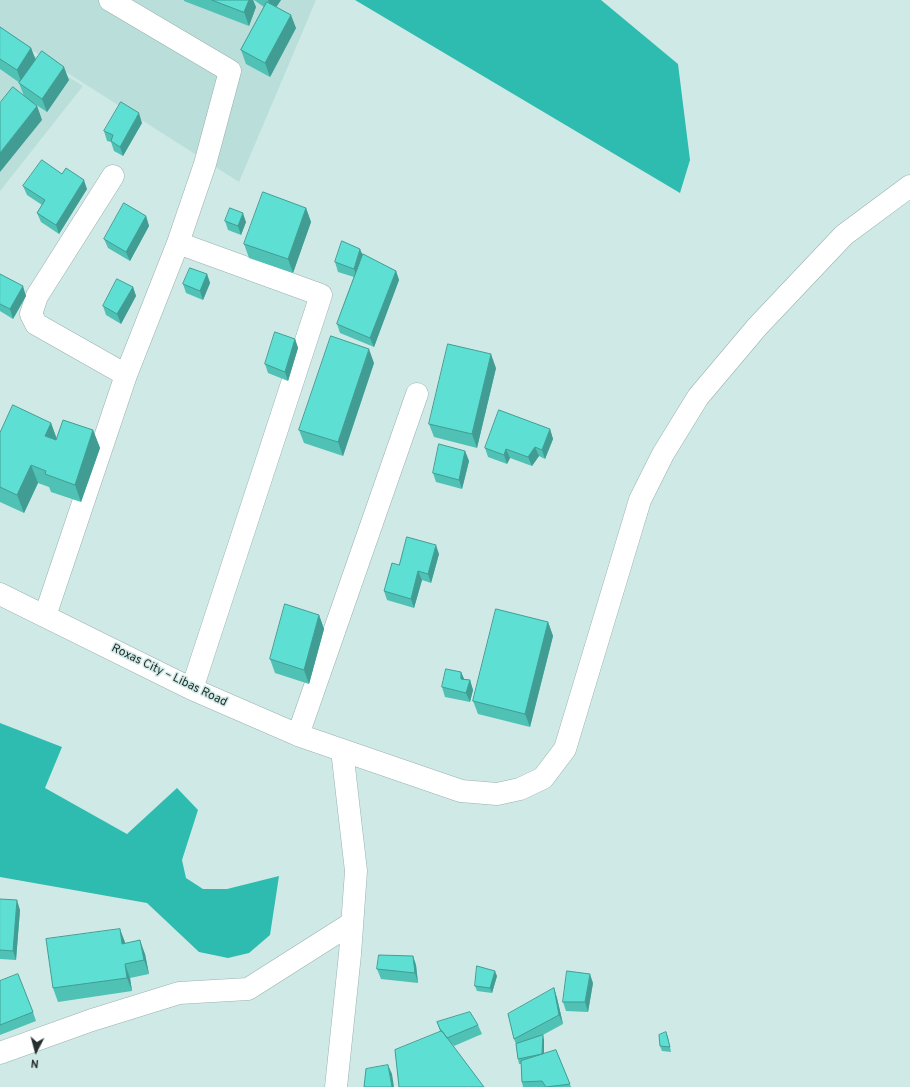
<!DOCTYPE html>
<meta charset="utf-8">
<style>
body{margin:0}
#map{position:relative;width:910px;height:1087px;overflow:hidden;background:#cfeae6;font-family:Overpass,sans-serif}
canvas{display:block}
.north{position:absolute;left:16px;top:1031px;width:40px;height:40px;-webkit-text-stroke:3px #cfeae6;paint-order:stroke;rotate:186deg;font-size:11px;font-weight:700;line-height:16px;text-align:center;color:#252f2d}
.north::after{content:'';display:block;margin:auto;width:14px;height:18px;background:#252f2d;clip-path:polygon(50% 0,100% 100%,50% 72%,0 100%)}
</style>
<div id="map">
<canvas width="910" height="1087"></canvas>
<div class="north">N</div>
</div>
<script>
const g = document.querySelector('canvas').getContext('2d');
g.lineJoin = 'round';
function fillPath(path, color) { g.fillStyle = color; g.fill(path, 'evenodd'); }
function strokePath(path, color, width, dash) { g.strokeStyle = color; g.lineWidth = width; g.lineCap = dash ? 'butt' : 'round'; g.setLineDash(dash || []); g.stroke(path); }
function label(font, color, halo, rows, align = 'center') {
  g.font = font + ' Overpass,sans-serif'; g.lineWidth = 3; g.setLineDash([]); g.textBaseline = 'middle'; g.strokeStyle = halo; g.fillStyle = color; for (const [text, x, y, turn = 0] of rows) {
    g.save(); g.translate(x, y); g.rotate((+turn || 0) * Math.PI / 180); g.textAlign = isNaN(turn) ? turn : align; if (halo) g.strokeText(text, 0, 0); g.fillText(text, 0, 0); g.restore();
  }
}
const built = new Path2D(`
 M0,0H316L239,182L0,30Z
 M0,34L83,86L0,191Z`);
const water = new Path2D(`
 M355,0H601L678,64L690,160L680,193Z
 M0,723L62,747L45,788L127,834L177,788L198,810L182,860L186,878L203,889H227L279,876L270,935L249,953L228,958L199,952L147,903L0,877Z`);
const minor = new Path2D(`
 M113,176L37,296L31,314L36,324L126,375
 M178,243L321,295L192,689
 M0,594L192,689L298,735L461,791L497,794L520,789L543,778L565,749L640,500L663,454L698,397L757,327L844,235L910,186
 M45,616L126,375L178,243L205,164L230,71L110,0
 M298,735L417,394
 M0,1053L92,1020L179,993L248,989L352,923
 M336,1087L350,954L356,871L342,750`);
const wall = new Path2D(`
 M184,0H253L256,7L249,26L184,1Z
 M254,0H281L276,7L296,28L270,77L246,64L241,50L264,7Z
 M0,27L31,48L36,60L69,80L47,112L32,102L37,106L42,120L24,96L19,83H20L0,69Z
 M142,123L123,156L114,151L111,142L107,141L104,131Z
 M62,174L87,189L59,234L41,222L37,213L42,205L27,195L23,186Z
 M306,208L311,222L293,273L249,258L244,244Z
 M146,216L149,226L130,261L108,248L104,239Z
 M225,221L246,222L241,235L228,230Z
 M363,255L396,271L399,280L374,347L340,333L337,324L354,277L338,272L335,262Z
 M0,274L26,296L13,319L0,311Z
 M207,274L210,283L203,300L186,293L183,284Z
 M133,287L136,296L121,324L106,315L103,306Z
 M295,339L298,348L288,381L268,373L265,364Z
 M374,363L343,456L304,443L299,430Z
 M496,368L477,448L434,437L429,424Z
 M51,423L57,439L93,430L100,448L81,502L51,492L49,487L38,483L24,513L0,502V433Z
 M550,429L553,439L545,459L539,456L532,466L510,458L507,464L488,457L485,448Z
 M465,451L469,461L462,489L436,482L433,473Z
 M439,554L431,583L422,580L414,608L387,600L384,591L399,565Z
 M319,615L324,629L309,684L275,673L270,659Z
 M548,622L553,636L530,727L478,714L473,701Z
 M461,672L464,679L470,680L473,690L470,702L445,697L442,687Z
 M0,899L20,910L16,960L0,959Z
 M125,942V943L145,954L149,974L130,978L132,991L58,1002L53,988Z
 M413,956L416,965L418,983L381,979L377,969Z
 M497,976L492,993L477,991L475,986Z
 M0,981L33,1012L36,1021L0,1035Z
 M593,983L588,1012L566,1011L563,1002Z
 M554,988L557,998L563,1024L541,1036L544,1040V1054L556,1050L571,1087H523L522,1082L521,1064H519L518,1059L516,1044L514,1039Z
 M437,1022L478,1025L482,1034L454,1046L440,1031Z
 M666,1032L668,1037L671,1052L662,1051L660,1046Z`);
const shadedWall = new Path2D(`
 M249,0H253L256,7L249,26L244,12Z
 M268,0H281L273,12Z
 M291,15L296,28L270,77L265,63Z
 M31,48L36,61L22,84L17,70Z
 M64,67L69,80L47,112L42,99Z
 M37,106L42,120L0,172V153Z
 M139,113L142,123L123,156L120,147Z
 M84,180L87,189L59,234L56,225Z
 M306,208L311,222L293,273L288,259Z
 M243,213L246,222L241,235L238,226Z
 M146,216L149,226L130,261L126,252Z
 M360,249L364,258L357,278L354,269Z
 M396,271L399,280L374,347L370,338Z
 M207,274L210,283L203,300L200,291Z
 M23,286L26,296L13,319L10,309Z
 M133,287L136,296L121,324L117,314Z
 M295,339L298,348L288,381L285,372Z
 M369,349L374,363L343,456L338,442Z
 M491,354L496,368L477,448L472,434Z
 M51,423L57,440L45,436Z
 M550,429L553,439L545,459L542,450Z
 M93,430L100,448L81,502L75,485Z
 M535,447L539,456L532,466L528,457Z
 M506,449L510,458L507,464L504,455Z
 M465,451L469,461L462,489L459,480Z
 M31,465L38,483L24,513L17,495Z
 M436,545L439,554L431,583L428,574Z
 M418,571L422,580L414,608L411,599Z
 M319,615L324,629L309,684L304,670Z
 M548,622L553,636L530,727L525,714Z
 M461,672L465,681L461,679Z
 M470,680L473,690L470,702L466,693Z
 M17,900L20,910L16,960L13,951Z
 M120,929L125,942L127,958L122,944Z
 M140,940L145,954L149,974L144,960Z
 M413,956L416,965L418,983L415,973Z
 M125,964L130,978L132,991L127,978Z
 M495,971L497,976L492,993L490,988Z
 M590,974L593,983L588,1012L585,1002Z
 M554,988L557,998L563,1024L559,1015Z
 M543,1035L544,1040V1059L542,1055Z
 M388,1065L392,1074L394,1087H392Z`);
const building = new Path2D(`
 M212,0H249L244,12Z
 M267,2L291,15L265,63L241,50Z
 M0,27L31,48L17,70L0,59Z
 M42,51L64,67L42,99L19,83Z
 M13,87L37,106L0,153V103Z
 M121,102L139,113L120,147L111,141L113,135L104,131Z
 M42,160L62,174L66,168L84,180L56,225L37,213L45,200L23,186Z
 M263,192L306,208L288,259L244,244Z
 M124,203L146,216L126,252L104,239Z
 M230,208L243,213L238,226L225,221Z
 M342,241L360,249L354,269L335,262Z
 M363,254L396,271L370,338L337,324Z
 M190,268L207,274L200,291L183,284Z
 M0,274L23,286L10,309L0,304Z
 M117,279L133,287L117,314L103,306Z
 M275,332L295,339L285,372L265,364Z
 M331,336L369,349L338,442L299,430Z
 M448,344L491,354L472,434L429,424Z
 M13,405L51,423L45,436L56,440L63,420L93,430L75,485L45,474L46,471L31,465L17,495L0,487V433Z
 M499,410L550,429L542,450L535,447L528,457L506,449L504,455L485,448Z
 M439,444L465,451L459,480L433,473Z
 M407,537L436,545L428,574L418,571L411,599L384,591L392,563L399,565Z
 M285,604L319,615L304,670L270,659Z
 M496,609L548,622L525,714L473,701Z
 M446,669L461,672V679L470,680L466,693L442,687Z
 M0,899L17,900L13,951L0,950Z
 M120,929L122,944L140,940L144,960L125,964L127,978L53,988L46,939Z
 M379,955L413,956L415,973L377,969Z
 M477,966L495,971L490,988L475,986Z
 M567,971L590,974L585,1002H563Z
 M18,974L33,1012L0,1025V981Z
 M554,988L559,1015L514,1039L508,1014Z
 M470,1012L478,1025L447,1038L442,1031H441L437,1022Z
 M442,1031L484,1087H399L395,1050Z
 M666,1032L670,1047L660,1046L659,1035Z
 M543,1035L542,1054L518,1059L516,1044Z
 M556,1050L570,1084L546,1087L542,1081L522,1082L521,1061Z
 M388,1065L392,1087H364L366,1069Z`);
const streetNames = [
 ["Roxas City – Libas Road",169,676,26]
];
fillPath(built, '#baded9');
fillPath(water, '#2fbcb0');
strokePath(minor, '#98b1ae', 23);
strokePath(minor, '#fff', 22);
fillPath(wall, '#50c1b5');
fillPath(shadedWall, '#419d94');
fillPath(building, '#5de0d3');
strokePath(building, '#419d94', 1);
label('12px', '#252f2d', '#cfeae6', streetNames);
</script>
